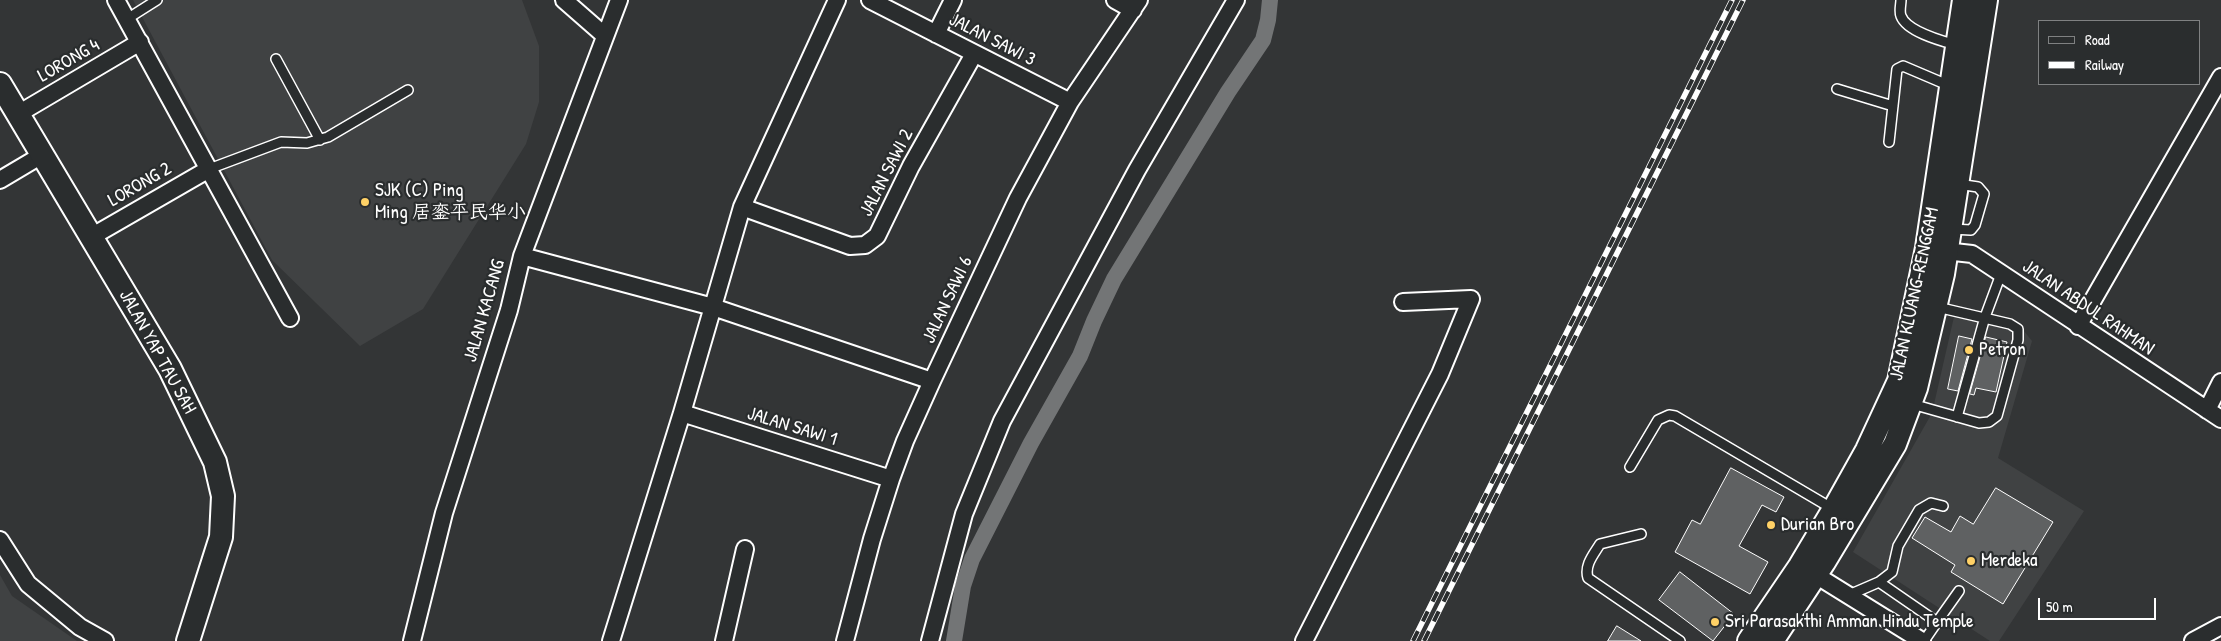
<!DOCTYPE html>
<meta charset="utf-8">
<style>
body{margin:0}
#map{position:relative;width:2221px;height:641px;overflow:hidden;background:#333536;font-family:"Patrick Hand",sans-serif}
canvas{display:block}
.legend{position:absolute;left:2038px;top:20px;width:162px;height:65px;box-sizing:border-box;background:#2a2d2e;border:1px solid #7f8182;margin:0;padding:6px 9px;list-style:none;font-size:15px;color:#fff}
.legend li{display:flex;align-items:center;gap:10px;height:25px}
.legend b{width:25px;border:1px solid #7f8182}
.scale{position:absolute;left:2038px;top:598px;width:118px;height:22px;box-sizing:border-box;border:2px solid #fff;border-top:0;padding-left:6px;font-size:15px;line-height:18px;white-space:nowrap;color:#fff;-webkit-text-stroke:4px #2a2d2e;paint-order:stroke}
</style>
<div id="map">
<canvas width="2221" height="641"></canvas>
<ul class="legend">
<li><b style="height:6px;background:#2a2d2e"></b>Road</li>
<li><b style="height:6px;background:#fff"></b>Railway</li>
</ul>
<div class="scale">50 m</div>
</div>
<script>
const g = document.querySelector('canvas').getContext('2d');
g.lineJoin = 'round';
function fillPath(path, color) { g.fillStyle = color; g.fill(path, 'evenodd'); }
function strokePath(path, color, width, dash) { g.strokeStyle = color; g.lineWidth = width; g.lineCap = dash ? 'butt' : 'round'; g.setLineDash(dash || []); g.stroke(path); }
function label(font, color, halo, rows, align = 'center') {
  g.font = font + ' "Patrick Hand","LXGW WenKai TC",sans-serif'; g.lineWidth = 4.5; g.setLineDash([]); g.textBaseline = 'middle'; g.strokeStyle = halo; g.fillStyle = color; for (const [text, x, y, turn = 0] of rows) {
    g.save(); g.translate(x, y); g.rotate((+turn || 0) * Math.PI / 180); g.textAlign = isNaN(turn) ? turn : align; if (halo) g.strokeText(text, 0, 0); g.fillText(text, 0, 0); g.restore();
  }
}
const built = new Path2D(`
 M133,0H522L539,46V102L526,144L423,309L360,346L272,260Z
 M1956,308L2009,319L2020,326L2032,341L1998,458L2084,511L1999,641H1990L1853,552L1932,413Z
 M0,575L12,596L77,641H0Z`);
const canal = new Path2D(`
 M954,641L963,586L972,559L1031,443L1080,356L1094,321L1114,279L1228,92L1263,40L1268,20L1270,0`);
const building = new Path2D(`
 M1959,336L1972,339L1958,391L1948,389Z
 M1986,337L2007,342L1996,392L1976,388L1974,395L1970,394Z
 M1731,468L1784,497L1776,512L1762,505L1739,546L1768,562L1750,594L1675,552L1692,520L1700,524Z
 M1996,488L2053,522L2003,604L1951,572L1955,565L1912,538L1925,517L1951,532L1960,516L1973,524Z
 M1680,572L1734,614L1713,641L1659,600Z
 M1617,626L1641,641H1608Z`);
const lane = new Path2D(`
 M1901,0C1901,5 1899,11 1901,16C1907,32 1942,41 1956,45
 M127,19L157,0
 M276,59L320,140
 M1837,89L1893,106
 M1889,142L1897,69L1903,66L1950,86
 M209,169L281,142L307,143L328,137L408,90
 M1951,229L1971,230L1975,225L1984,194L1978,187L1958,184
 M1912,404L1979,423L1989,422L1997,416L2018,340V329L2010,324L1937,307
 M1957,417L1985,317L2001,274
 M1630,467L1658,420L1669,415L1675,416L1833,509
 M1641,534L1600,544C1594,554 1584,565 1588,578L1680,641
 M1879,582L1892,572L1898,546L1919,510L1931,503L1943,506
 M1849,595L1879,582L1937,622L1924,641
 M1937,622L1959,591`);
const street = new Path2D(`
 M116,0L290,318
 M564,0L604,35
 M870,0L1070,102
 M1115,0L1133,10
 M936,34L953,0
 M18,114L140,42
 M0,180L42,155
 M742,207L850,246L865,245L877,236L911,166L974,54
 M91,237L209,169
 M1936,250L1972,254L2221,419
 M522,256L713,307L932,381
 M2078,326L2221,77
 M2207,410L2221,382
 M682,413L891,479
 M0,540L28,584L80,627L105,641
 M1806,569L1922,641
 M412,641L444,513L509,310L522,256L619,0
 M611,641L682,413L742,207L837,0
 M724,641L745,549
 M845,641L872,539L891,479L905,441L932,381L1018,198L1070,102L1139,0
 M930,641L964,514L1002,421L1137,170L1236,0
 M1304,641L1440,374L1471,299L1403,302
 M2193,641L2221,626`);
const secondary = new Path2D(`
 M0,84L170,369L215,462L223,496L221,537L188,641
 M1749,641L1800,566L1834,509L1867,450L1899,381L1927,248L1964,0
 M1772,641L1824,562L1895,444L1916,388L1943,274L1986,0`);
const rail = new Path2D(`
 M1413,641L1732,0
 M1424,641L1743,0`);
const markers = [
 [365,202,5,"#ffd166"],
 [1969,350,5,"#ffd166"],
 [1771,525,5,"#ffd166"],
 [1971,561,5,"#ffd166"],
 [1715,622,5,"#ffd166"]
];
const streetNames = [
 ["JALAN SAWI 3",992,40,27],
 ["LORONG 4",69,61,-30],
 ["JALAN SAWI 2",887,173,-63],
 ["LORONG 2",140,185,-30],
 ["JALAN KLUANG-RENGGAM",1915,294,-78],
 ["JALAN SAWI 6",948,300,-65],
 ["JALAN ABDUL RAHMAN",2088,308,34],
 ["JALAN KACANG",485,311,-74],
 ["JALAN YAP TAU SAH",157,352,61],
 ["JALAN SAWI 1",792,427,17]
];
const poiNames = [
 ["SJK (C) Ping",375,191],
 ["Ming 居銮平民华小",375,213],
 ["Petron",1979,350],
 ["Durian Bro",1781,525],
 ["Merdeka",1981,561],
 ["Sri Parasakthi Amman Hindu Temple",1725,622]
];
fillPath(built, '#404243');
strokePath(canal, '#737576', 16);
fillPath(building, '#5f6162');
strokePath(building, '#fff', 1);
strokePath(lane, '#fff', 12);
strokePath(street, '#fff', 20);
strokePath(secondary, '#fff', 26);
strokePath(lane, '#2a2d2e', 9);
strokePath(street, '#2a2d2e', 16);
strokePath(secondary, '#2a2d2e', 22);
strokePath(rail, '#fff', 5.5);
strokePath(rail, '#2a2d2e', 4, [11]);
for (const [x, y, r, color] of markers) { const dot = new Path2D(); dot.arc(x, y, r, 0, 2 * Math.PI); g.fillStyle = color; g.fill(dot); strokePath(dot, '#2a2d2e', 2); }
label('19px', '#fff', '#2a2d2e', streetNames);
label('19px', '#fff', '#2a2d2e', poiNames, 'left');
</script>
